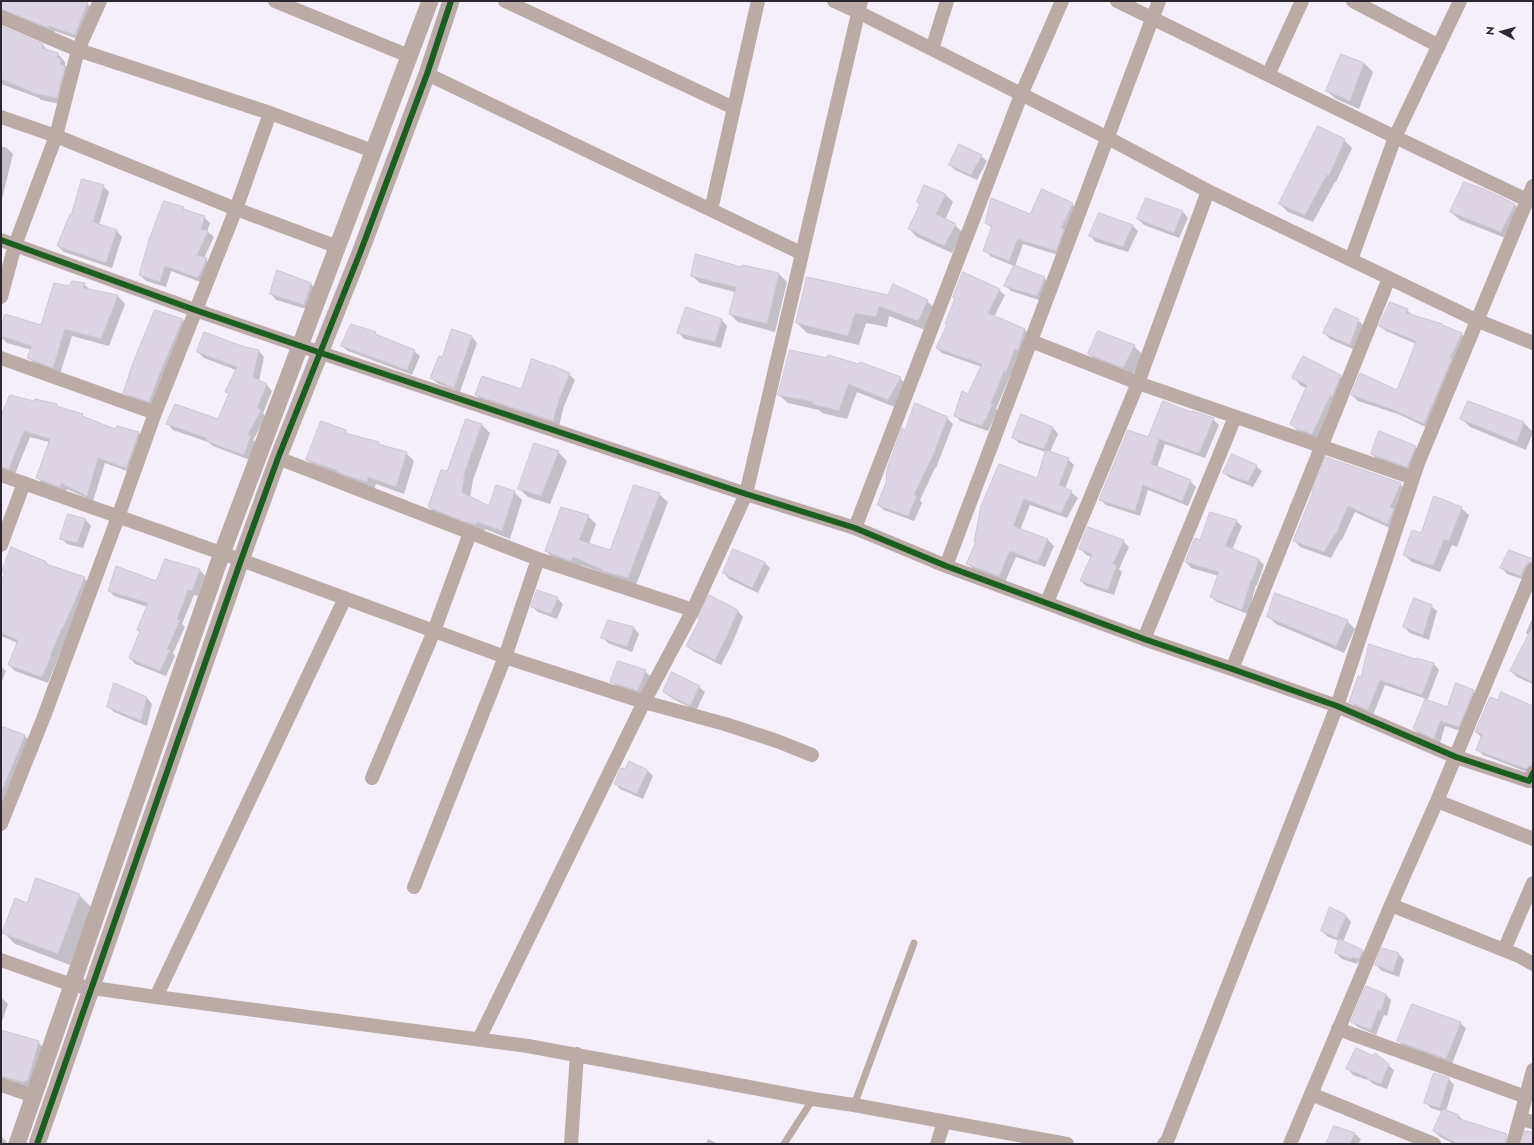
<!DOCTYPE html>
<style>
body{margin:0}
#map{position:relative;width:1534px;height:1145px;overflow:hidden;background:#f4eff8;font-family:Jost,sans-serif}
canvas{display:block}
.frame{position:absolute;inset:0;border:2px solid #2d2732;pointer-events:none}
.north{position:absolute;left:1482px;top:12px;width:40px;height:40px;-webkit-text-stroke:3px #fff;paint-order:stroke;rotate:276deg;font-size:11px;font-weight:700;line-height:16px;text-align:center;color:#2d2732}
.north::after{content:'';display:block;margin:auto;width:14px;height:18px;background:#2d2732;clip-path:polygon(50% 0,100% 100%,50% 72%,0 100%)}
</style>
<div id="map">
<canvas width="1534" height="1145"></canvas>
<div class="frame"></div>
<div class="north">N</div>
</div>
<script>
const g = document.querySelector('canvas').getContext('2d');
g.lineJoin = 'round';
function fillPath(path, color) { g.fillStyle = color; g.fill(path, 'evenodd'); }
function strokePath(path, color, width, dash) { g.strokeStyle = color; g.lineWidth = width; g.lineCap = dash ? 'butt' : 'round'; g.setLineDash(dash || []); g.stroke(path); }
const shadow = new Path2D(`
 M1,1H78L87,3L92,9L80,40L55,31L54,33L1,15Z
 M8,30L43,45L48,51L58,54L65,62V65L68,68L65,105L41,100L39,98L1,84V38Z
 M1342,55L1364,63L1373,72L1359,109L1336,99L1327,91Z
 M1344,140L1352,148L1336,182H1335L1313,222L1288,212L1280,204Z
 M1,146L7,148L13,154L1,203Z
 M981,156L987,161L977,180L955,170L950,165Z
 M103,186L109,192L99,225L117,231L122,237L112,268L64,252L58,246L71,216Z
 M945,194L953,202L945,220L955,225L963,233L952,253L917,237L909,229Z
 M1146,199L1183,212L1188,218L1179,238L1144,225L1138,219Z
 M1072,204L1078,210L1061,256L1023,244L1015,266L1044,278L1050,283L1042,301L1011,291L1005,285L1014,266L990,256L985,250L992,228L986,223L1031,216Z
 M1514,204L1523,213L1510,240L1460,220L1451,212Z
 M183,207L187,212L204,217L210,223L207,231L214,237L204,258L212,264L203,283L171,271L166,287L146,281L140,275Z
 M1100,215L1133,226L1138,231L1128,252L1096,242L1090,236Z
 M742,266L779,274L787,282L775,332L738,322L730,314L735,292L700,283L692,276L742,268Z
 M278,271L311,284L317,290L310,310L276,300L271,294Z
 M84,284L91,291L118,296L125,304L109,346L72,336L60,374L36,366L29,358L32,350L7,343L1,337V330L42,326L70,287Z
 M894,285L927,301L938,312L928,331L889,316L887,327L866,323L859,345L807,333L797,323L889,296Z
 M999,290L1005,295L994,317L1025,330L1030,336L1012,377L1010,376L996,409L998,410L988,431L960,421L955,415L969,395L982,367L942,353L937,348Z
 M686,308L722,320L727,326L721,348L684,339L679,333Z
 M1407,310L1413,316L1461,334L1467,339L1430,429L1398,414L1358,401L1352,395L1397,391L1416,344L1386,331L1380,326Z
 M156,312L183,320L188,325L154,407L130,398L124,392Z
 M1358,320L1364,326L1355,350L1330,339L1324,333Z
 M453,330L472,337L477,343L460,392L437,383L431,378L443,359Z
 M375,333L379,336L414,351L420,356L412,375L348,351L342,346Z
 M1134,346L1143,355L1132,376L1098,363L1089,354Z
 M245,348L259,351L264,357L259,381L267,385L272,391L263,413L266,417L253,440L256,442L250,460L213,446L208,442L173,430L168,424L219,420L229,394L227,392L236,370L204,358L198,352Z
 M827,359L900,378L909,387L897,408L857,392L847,419L822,413L819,410L788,403L779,395Z
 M569,374L575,380L564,406L559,426L482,401L476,395L522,390Z
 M1340,376L1348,383L1319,441L1298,431L1291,424L1307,388L1301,386L1294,378Z
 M35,402L56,405L59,408L82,415L86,418L116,430L117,427L139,433L145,439L132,473L105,463L93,501L67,489L66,492L43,484L37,477L49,442L30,437L15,474L1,472V414Z
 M1468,402L1524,423L1533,432L1526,450L1470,427L1461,418Z
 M947,418L953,424L936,468H935L920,500L922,503L914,521L884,510L878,505L906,431Z
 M1213,419L1219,425L1205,458L1165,444L1157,467L1190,481L1196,487L1188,506L1148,490L1140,516L1106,505L1101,500L1148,438Z
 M482,425L490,433L473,480L470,497L490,508L514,492L522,500L510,539L485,529L484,532L437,515L429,507Z
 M1053,428L1058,434L1050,452L1068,459L1074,465L1065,489L1071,492L1078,498L1067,518L1030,505L1020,530L1048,540L1054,546L1045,567L1016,557L1005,582L974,570L968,564L977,543L975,541L1037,479L1046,452L1019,443L1013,437Z
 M345,431L349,435L378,443L381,446L406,453L414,461L404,494L376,484L374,489L315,467L307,460Z
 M1415,447L1421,453L1413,472L1377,460L1372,454Z
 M558,452L567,461L550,504L528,497L519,488Z
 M1256,466L1262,471L1253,487L1230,478L1224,473Z
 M1400,484L1406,490L1394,530L1355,512L1342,540H1341L1331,558L1300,547L1294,540L1314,492Z
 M659,494L668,502L636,585L581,565L579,569L554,559L546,551L588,516L596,524L589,544L611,551Z
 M1461,508L1469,515L1457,547L1452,545L1440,572L1412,562L1404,555L1422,535Z
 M69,516L86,520L91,526L83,548L67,544L61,538Z
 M1236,521L1242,526L1232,550L1259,560L1264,565L1257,585H1256L1248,614L1217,602L1211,597L1219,576L1191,568L1186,562L1201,541Z
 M1123,541L1129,547L1119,569L1122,572L1114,595L1086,586L1081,581L1092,557L1086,555L1081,549Z
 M165,560L200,570L205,576L198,596L194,595L182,624L185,627L173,653L175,656L166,676L135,664L130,658L141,633L138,630L148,607L114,596L109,590L157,583Z
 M1533,561V570L1527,581L1507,574L1502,568Z
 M46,563L49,566L84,578L90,584L68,633L48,683L15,671L9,665L18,643L1,636V584L5,574L3,572Z
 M765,563L770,568L758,593L729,579L724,573Z
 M710,597L738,611L743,617L732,644L721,665L693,651L687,645L701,619Z
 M557,598L563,604L557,619L538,612L532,606Z
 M1431,606L1437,611L1429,640L1410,633L1404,627Z
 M1268,616L1347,621L1355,629L1344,653L1276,624Z
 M1533,617V684L1517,677L1511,671L1529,636L1526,633Z
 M609,621L634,628L639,634L632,652L608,643L602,637Z
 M1417,659L1434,664L1439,670L1427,701L1447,708L1473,691L1479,697L1464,732L1445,726L1440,743L1420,735L1414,729L1426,699L1385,685L1373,715L1355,707L1350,701L1362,679L1416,661Z
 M1,666L6,671L1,683Z
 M645,671L651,677L644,696L617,687L611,681Z
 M699,687L705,692L696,711L670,697L664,692Z
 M147,698L152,704L147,726L114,712L108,706Z
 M1498,701L1533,707V773L1532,774L1483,755L1477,749L1482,738L1476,732Z
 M1,727L25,736L33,744L1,808Z
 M647,770L653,776L643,799L620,789L615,783Z
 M79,895L91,907L70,965L15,944L3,932L28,904Z
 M1346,916L1351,922L1343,942L1362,951L1368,956L1364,965L1358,962L1357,964L1342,959L1336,953L1340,941L1328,937L1322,931Z
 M1383,949L1399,954L1404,960L1399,977L1382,971L1376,965Z
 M1386,995L1391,1000L1387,1016L1384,1015L1376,1035L1358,1027L1352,1022Z
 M1,997L8,1004L1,1024Z
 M1460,1023L1466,1028L1452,1064L1404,1047L1398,1041Z
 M1,1031L38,1042L48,1052L37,1090L1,1081Z
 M1388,1065L1394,1070L1387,1089L1373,1084L1370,1081L1353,1075L1348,1069Z
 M1434,1075L1449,1079L1454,1085L1446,1111L1458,1115L1464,1121L1502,1133L1507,1139L1505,1144H1454L1440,1137L1434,1131L1443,1112L1431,1108L1425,1102Z
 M1334,1127L1355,1134L1361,1139L1358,1144H1327Z
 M1,1136L7,1142V1144H1Z
 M708,1139L718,1144H706Z`);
const building = new Path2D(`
 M1,1H88L75,35L49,26V28L1,9Z
 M1,26L43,44L42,48L58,53L57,58L61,59L60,64L65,66L57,98L32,93V92L1,79Z
 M1341,54L1364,63L1350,101L1326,91Z
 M1318,126L1345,139L1329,176L1327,175L1305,215L1279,204Z
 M959,144L982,155L971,175L949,165Z
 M82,179L104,185L93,222L117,230L106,263L57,246L70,214L71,215Z
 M1464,182L1484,189L1515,204L1501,232L1450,212Z
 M924,185L946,194L936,214L956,224L944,246L908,229L920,204L917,202Z
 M1042,189L1073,203L1061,228L1064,229L1056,251L1018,239L1009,261L983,251L992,226L985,223L991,198L1030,214Z
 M1146,198L1183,211L1174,233L1137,219Z
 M164,201L184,207L183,209L205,216L201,229L208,231L197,255L207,258L198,278L165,266L160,282L139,275L149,240Z
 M1099,213L1133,225L1123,247L1089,236Z
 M696,254L741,267L742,265L779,273L767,324L729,314L736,287L691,276Z
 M1014,265L1045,277L1037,296L1004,286Z
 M277,270L311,283L304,305L270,294Z
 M963,272L1000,289L988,313L1025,329L1018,350L1015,349L1006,372L1004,371L991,403L993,404L982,426L954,416L962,391L968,394L982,364L936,348L947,325L945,324L955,298L953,297Z
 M807,277L888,295L893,284L928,300L918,321L879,306L876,317L855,313L848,336L796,323Z
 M72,281L85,283L83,288L118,295L101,339L65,329L53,368L27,358L32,346L1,336V327L5,314L41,325L54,283L69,286Z
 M1390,302L1408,309L1406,313L1443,324L1442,325L1462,333L1450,358H1452L1424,424L1391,409L1351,395L1360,373L1397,390L1408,363L1416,341L1379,326Z
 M686,307L722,319L715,342L677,333Z
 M1335,308L1359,319L1350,345L1323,333Z
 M155,310L183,319L161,370L149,402L123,393L133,363Z
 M351,324L376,332L375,334L415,350L407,370L341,346Z
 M452,329L472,336L454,388L430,378L439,356L442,357Z
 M1098,331L1135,345L1123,368L1088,354Z
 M204,332L245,347L259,350L253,377L267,384L257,408L261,410L248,435L251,436L244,455L206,441L207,438L166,424L175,404L218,419L229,393L225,392L237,367L197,352Z
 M790,350L827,358L828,355L859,364L860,362L901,377L888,400L848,384L839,411L812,404L813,402L778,395Z
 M1303,356L1341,375L1332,397L1330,396L1312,434L1298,429L1290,424L1307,385L1292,378Z
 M532,359L551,366V365L570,373L559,400L553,421L475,395L482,376L521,389Z
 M10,395L34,401L35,399L57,404L56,406L83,414L82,416L115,429L117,426L139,432L126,468L98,458L87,496L61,483L60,487L36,478L50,439L24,431L9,469L1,467V416Z
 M1163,401L1191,412L1192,411L1214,418L1199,453L1159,439L1151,464L1191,480L1182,501L1143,485L1135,511L1099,500L1128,430L1148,437Z
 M1468,401L1524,422L1517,442L1460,419Z
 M915,403L948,417L930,463H929L914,495L917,496L908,516L877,505L886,483L887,469L902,428L905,430Z
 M1021,414L1053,427L1044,449L1012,438Z
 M466,419L482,424L465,471L462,492L489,506L496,485L515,491L502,531L477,522L476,525L463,521L428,507L441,470L447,471Z
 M321,421L346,430L345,433L379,442L378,444L407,452L396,487L368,477L367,482L337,472V470L306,460Z
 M1379,431L1416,446L1407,467L1371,454Z
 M534,443L559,451L541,496L518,489Z
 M1046,450L1069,458L1059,485L1072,491L1061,513L1024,499L1013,526L1048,539L1038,562L1010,551L999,576L966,564L976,542H974L981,506L999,464L1037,478Z
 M1232,454L1257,465L1248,482L1223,473Z
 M1326,457L1401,483L1390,507L1394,509L1387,524L1348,506L1336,534H1335L1324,552L1293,541L1313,492H1312Z
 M634,485L660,493L628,578L603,571V570L573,557L571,561L545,551L561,507L589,515L579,540L610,550Z
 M1434,496L1462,507L1449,541L1444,539L1433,566L1403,555L1412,530L1421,533Z
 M1210,512L1237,520L1225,546L1259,559L1252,580H1251L1242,610L1210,597L1219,572L1185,562L1195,538L1200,540Z
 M68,514L86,519L77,543L60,539Z
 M1088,527L1124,540L1113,564L1117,565L1108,590L1080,581L1092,554L1079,549Z
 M11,547L47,562L46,564L85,577L63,628H62L50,656L51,657L42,677L8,665L18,640L1,633V582L5,573L2,572Z
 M733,549L765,562L752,588L723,573Z
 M1509,550L1533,559V562L1528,563L1525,566L1521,576L1500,568Z
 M165,559L200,569L192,591L188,590L177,619L180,620L167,649L170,650L160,671L129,658L140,631L137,630L148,603L108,591L116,566L156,581Z
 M537,590L558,597L551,614L531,607Z
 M1275,593L1348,620L1336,646L1267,617Z
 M709,595L738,610L726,638L715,660L686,646L700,619L698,618Z
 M1414,598L1432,605L1423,635L1403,627Z
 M608,620L634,627L627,647L601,638Z
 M1533,626V682L1510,671Z
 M1369,644L1415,659L1416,658L1434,663L1422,695L1380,680L1368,710L1349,702L1358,676L1361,677Z
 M618,661L646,670L638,691L610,682Z
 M672,672L700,686L690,706L663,692Z
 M114,683L147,697L141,721L107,707Z
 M1456,683L1474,690L1459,727L1440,721L1434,739L1413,729L1425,699L1447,707Z
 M1501,692L1533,706V765L1529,766L1526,769L1476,750L1482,734L1475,732L1490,697L1498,700Z
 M1,726L25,735L1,793Z
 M629,761L648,770L637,794L614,784L621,768L625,769Z
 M36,878L80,894L58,954L2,933L15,898L27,903Z
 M1330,907L1346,915L1337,938L1321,931Z
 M1339,939L1363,950L1359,959L1352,957L1351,959L1335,953Z
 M1382,948L1399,953L1393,972L1375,965Z
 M1366,986L1386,994L1381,1011L1378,1010L1371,1030L1351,1022Z
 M1412,1004L1461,1022L1446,1059L1397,1041Z
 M1,1030L39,1041L28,1080L23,1082L1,1076Z
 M1356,1048L1374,1056L1375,1053L1389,1064L1381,1084L1367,1079V1077L1346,1069Z
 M1434,1073L1449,1078L1440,1108L1424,1103Z
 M1443,1109L1459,1115L1457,1118L1507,1134L1505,1144H1458L1433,1131Z
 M1334,1126L1355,1133L1350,1144H1326Z
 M1525,1131L1533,1132V1144H1522Z`);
const service = new Path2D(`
 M854,1105L914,943
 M784,1144L813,1099`);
const minor = new Path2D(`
 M275,1L409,56
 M505,1L734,108
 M834,1L858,12L932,49
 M947,1L932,49L1108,138L1208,191L1476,320L1533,343
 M1117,1L1395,137L1527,200
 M1353,1L1439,46
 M1,17L78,50L270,113L373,151
 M427,74L801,253
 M1268,75L1302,1
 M1,117L56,136L236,209L338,247
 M711,210L758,1
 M1,240L195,310L321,353L746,494L855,528L946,566L1144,639L1232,669L1337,706L1456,757L1529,781L1533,773
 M1351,260L1395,137L1460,1
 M1,297L15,245L56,136L78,50L100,1
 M1031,341L1138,383L1413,478
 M1,358L155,413
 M278,458L538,559L693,610
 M1,475L241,560L505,657L644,702L725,724L777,741L812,755
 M855,528L1021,95L1062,1
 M1,545L24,483
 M946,566L1159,1
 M1047,602L1138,383L1208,191
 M1144,639L1235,417
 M1232,669L1389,278
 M372,778L434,631L470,533
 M1437,801L1533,839
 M1,824L43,719L118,517L155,413L236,209L270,113
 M414,887L505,657L538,559
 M1391,905L1519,956L1533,964
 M1504,950L1533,883
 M1,960L72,985L156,997L528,1046L813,1099L854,1105L1067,1144
 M156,997L345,598
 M1338,1029L1526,1097
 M479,1039L644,702L693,610L746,494L861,1
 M1,1085L34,1096
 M1311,1094L1434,1144
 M1520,1119L1533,1122
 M571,1144L577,1054
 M937,1144L944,1122
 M1164,1144L1168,1139L1337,706L1418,463L1533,186
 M1290,1144L1391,905L1437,801L1533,570
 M1513,1144L1533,1070`);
const tertiary = new Path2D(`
 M17,1144L222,553L430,1
 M37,1144L241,560L278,458L360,253L427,74L451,1`);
const cycleway = new Path2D(`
 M1,240L195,310L321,353L746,494L855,528L946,566L1144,639L1232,669L1337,706L1456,757L1529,781L1533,773
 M37,1144L241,560L278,458L360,253L427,74L451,1`);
fillPath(shadow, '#0003');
fillPath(building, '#ddd5e3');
strokePath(building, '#ccc7d0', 1);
strokePath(service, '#baaba6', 7);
strokePath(minor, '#baaba6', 14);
strokePath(tertiary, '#baaba6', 17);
strokePath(cycleway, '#1b5e20', 6);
</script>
